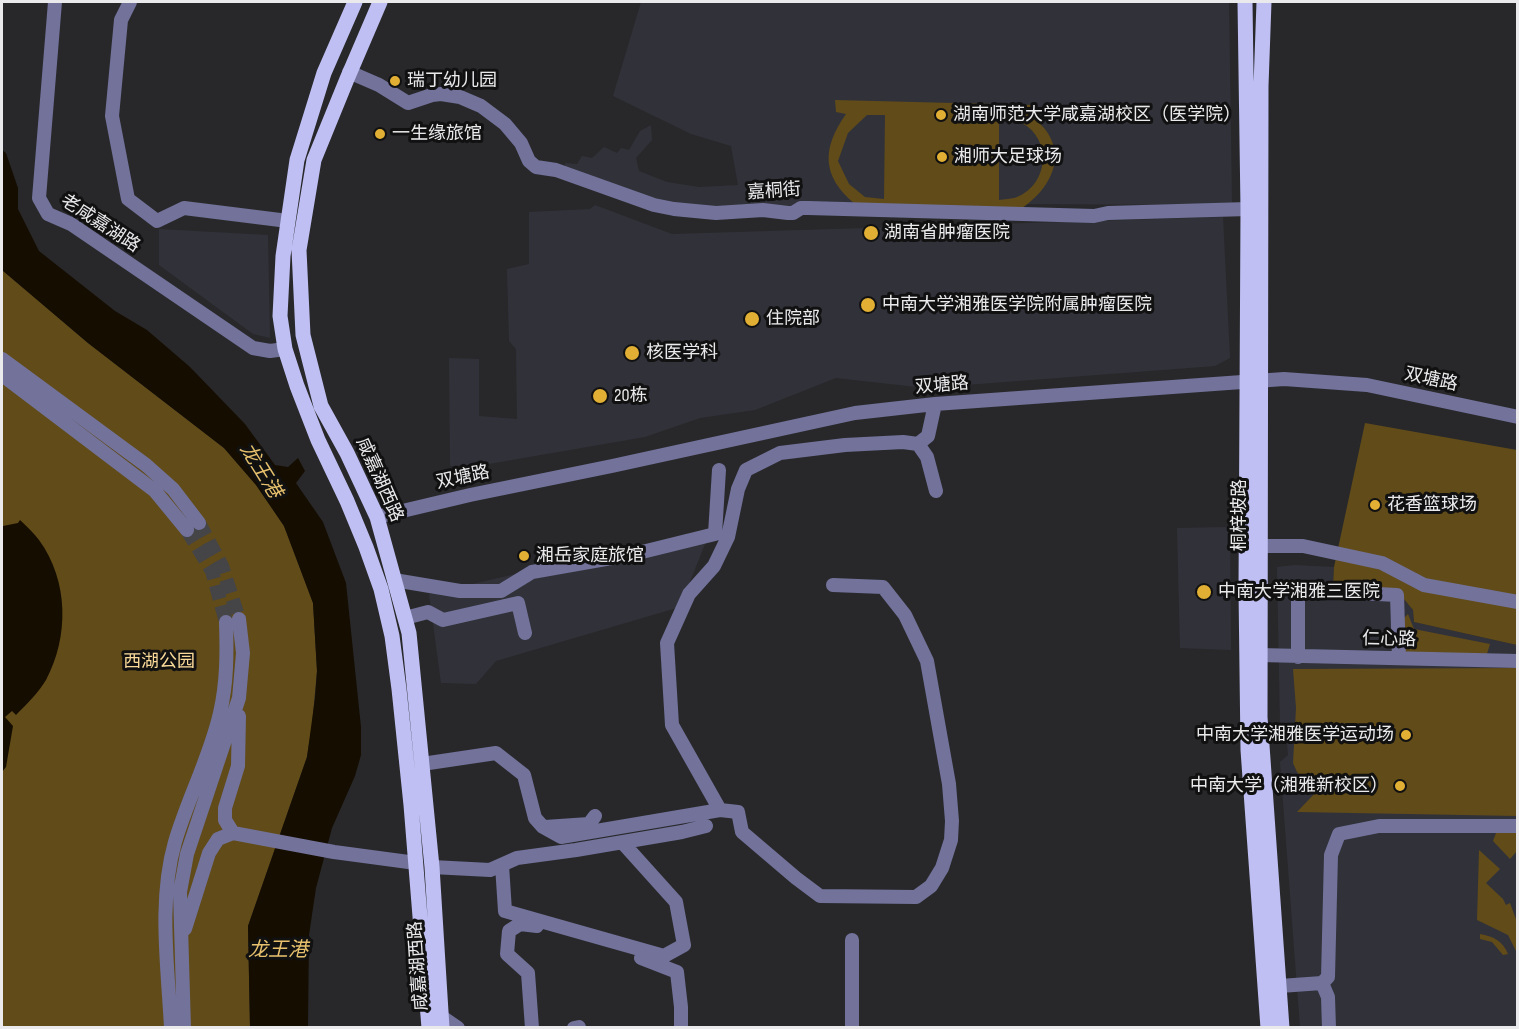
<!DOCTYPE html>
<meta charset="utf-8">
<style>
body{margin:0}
#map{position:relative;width:1519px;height:1029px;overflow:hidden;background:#28282b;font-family:"Sofia Sans Condensed",sans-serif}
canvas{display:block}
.frame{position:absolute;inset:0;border:3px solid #eaeaec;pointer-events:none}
</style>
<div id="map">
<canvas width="1519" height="1029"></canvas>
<div class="frame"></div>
</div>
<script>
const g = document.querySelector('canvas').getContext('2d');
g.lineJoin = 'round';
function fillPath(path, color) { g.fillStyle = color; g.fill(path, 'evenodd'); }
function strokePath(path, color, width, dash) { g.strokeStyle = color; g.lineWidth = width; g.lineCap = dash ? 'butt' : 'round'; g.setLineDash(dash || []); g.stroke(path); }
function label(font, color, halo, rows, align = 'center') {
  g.font = font + ' "Sofia Sans Condensed","Noto Sans SC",sans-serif'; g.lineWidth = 6; g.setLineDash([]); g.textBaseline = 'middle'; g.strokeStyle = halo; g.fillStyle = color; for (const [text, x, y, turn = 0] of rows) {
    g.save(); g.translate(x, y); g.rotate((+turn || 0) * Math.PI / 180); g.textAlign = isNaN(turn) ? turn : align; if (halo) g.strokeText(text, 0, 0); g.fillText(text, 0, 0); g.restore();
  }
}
const built = new Path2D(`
 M641,2H1229L1232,205L795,203L790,212L695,211L565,173V163L577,164L582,156L592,158L604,147L617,153L621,148L629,150L640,131L651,125L652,140L636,158L639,171L667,182L699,187L738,185L731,146L691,134L613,96Z
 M595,205L672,234L1223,217L1230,358L1215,366L926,388L836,378L755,410L700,418L645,437L483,465L450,466L449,358L479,359V416L517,419L516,349L509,341L507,269L529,264V212L590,209Z
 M159,229L268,235L270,338L253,334L159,265Z
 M1230,527L1231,650L1180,648L1177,528Z
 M707,539L680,607L496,661L476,684L441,683L429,594L546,567Z
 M1295,565L1334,567L1333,586L1398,592L1413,610L1414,622L1517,645V1027H1300L1280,762L1288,755L1286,730L1280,726L1277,567Z`);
const green = new Path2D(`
 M835,100L1034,105L1035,119C1071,149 1054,188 1019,210L855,204C821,176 822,148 846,114L836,112ZM867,115H885L884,199L865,197L849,184L838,161L848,133ZM999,116C1006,118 1015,119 1022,123C1052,139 1049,184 1017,197C1012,199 1004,199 999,200Z
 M2,270L88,343L224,448L256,485L284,526L313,603L317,671L312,725L307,757L248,926L250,1027H2Z
 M1365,423L1517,450V645L1414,622L1413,610L1398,592L1333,586L1334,567Z
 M1408,614L1414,629L1490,644L1487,654L1403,653L1401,621Z
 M1517,668V816L1297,812L1316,792L1297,772L1293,763L1296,708L1293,669Z
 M1517,832V851L1510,859L1493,841L1496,833Z
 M1479,850L1500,869L1486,883L1503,899L1506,905L1510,903L1517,922V953L1508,935L1477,920Z
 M1480,934C1493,936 1503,941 1508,954L1503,955L1492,942L1480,939Z`);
const water = new Path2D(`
 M2,150L6,153L18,188V209L39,251L115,311L147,330L190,367L245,424L275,465L288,467L298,458L305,471L296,483L323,522L346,583L361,727V755L355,776L332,828L316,888L309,935L308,1027H250L248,926L307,757L315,698L317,671L313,603L284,526L256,485L224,448L88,343L2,270Z
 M20,520C27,527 34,533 39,540C69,581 69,637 46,680C38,693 27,704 16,715L12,711L5,717L13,726L6,767L2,772V524L3,526L18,523Z`);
const minorTunnel = new Path2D(`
 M199,523L222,566L239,619
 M187,530L212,571L226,622`);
const minor = new Path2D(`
 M55,2L39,198L48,214L71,224L253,348L270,351L285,349
 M130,2L121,20L112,116L128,199L157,221L184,208L288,221
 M349,72L379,85L408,103L432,95L441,94L460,97L481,106L505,124L521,143L529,161L536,167L556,170L654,205L674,209L716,213L763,210L788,213H793L801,208H808L1094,216L1108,213L1248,209
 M2,359L146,465L173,489L199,523
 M2,375L155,491L187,530
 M918,444L927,457L936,491
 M377,517L470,495L612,466L855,413L935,404L1284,379L1367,385L1518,417
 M1259,546H1303L1382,563L1424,585L1518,602
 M394,580L460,591H501L532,572L634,554L715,534L719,470
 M405,618L428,612L443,620L518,603L525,633
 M1259,655L1518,661
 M1298,657V590L1397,595L1399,658
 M422,764L496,753L524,775L535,818L543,827L561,837L720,810L738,812L742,832L796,878L820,896L916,897L931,886L942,868L951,840L952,821L949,784L927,661L905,615L883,587L833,585
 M720,810L672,725L667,643L689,594L714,566L728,537L738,489L746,470L780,453L845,445L903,442L918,444L928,436L935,404
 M545,827L589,824L595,816
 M233,833L225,820V808L238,766L239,716
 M502,865L505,911L664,956L684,945L676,902L622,842
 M432,867L490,870L517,858L576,850L682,832L706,826
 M185,929L209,853L218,839L233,833L334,852L416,863
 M641,958L677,972L681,1007V1028
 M1322,983L1328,997L1329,1028
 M1280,986L1322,983L1328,977L1331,855L1339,834L1379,826H1518
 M442,1017L458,1028
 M171,1028C168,967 158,901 175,842C188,798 210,757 220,713C227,683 227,653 226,622
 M184,1028L180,892L187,854L239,698L243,653L239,619
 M532,1028L528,973L507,954L509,931L520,924L537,926
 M574,1028L579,1027
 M852,1028V940`);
const major = new Path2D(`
 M355,2L324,73L297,160L283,256L280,316L285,349L297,386L318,440L347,501L366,547L381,589L392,636L399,689L411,805L429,1028
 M380,2L347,79L314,160L299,250L303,335L321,406L347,453L377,517L409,633L432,867L442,1028
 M1245,2L1248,209L1246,590L1248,750L1268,1028
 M1264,2L1261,86L1260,717L1282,1028`);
const markers = [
 [395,81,6,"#e1af34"],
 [941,115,6,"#e1af34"],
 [380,134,6,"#e1af34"],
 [942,157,6,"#e1af34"],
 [871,233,8,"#e1af34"],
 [868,305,8,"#e1af34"],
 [752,319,8,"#e1af34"],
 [632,353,8,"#e1af34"],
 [600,396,8,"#e1af34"],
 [1375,505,6,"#e1af34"],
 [524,556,6,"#e1af34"],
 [1204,592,8,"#e1af34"],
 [1406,735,6,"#e1af34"],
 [1400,786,6,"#e1af34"]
];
const poiNames = [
 ["瑞丁幼儿园",407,81],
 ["湖南师范大学咸嘉湖校区（医学院）",953,115],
 ["一生缘旅馆",392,134],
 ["湘师大足球场",954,157],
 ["湖南省肿瘤医院",884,233],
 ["中南大学湘雅医学院附属肿瘤医院",882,305],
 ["住院部",766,319],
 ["核医学科",646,353],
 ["20栋",614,396],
 ["花香篮球场",1387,505],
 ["湘岳家庭旅馆",536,556],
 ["中南大学湘雅三医院",1218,592],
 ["中南大学湘雅医学运动场",1394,735,"right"],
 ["中南大学（湘雅新校区）",1388,786,"right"]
];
const streetNames = [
 ["嘉桐街",774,192,-4],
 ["老咸嘉湖路",100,224,33],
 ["双塘路",1431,380,12],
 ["双塘路",942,386,-5],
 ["双塘路",463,478,-12],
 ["咸嘉湖西路",379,480,66],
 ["桐梓坡路",1240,515,-90],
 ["仁心路",1389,640,1],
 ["咸嘉湖西路",419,966,-94]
];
const parkNames = [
 ["西湖公园",159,662]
];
const waterNames = [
 ["龙王港",260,471,58],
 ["龙王港",278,951]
];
fillPath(built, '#313139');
fillPath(green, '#604b19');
fillPath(water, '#150d00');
strokePath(minorTunnel, '#454548', 14, [14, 7]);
strokePath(minor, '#72729b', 14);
strokePath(major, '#bfbff3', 15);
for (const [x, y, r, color] of markers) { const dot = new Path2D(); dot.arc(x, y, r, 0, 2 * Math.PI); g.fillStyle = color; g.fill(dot); strokePath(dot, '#111112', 2); }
label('18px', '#eaeaec', '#111112', poiNames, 'left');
label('18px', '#eaeaec', '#111112', streetNames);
label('18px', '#f9da99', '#111112', parkNames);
label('italic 20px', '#e6c06c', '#111112', waterNames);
</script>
